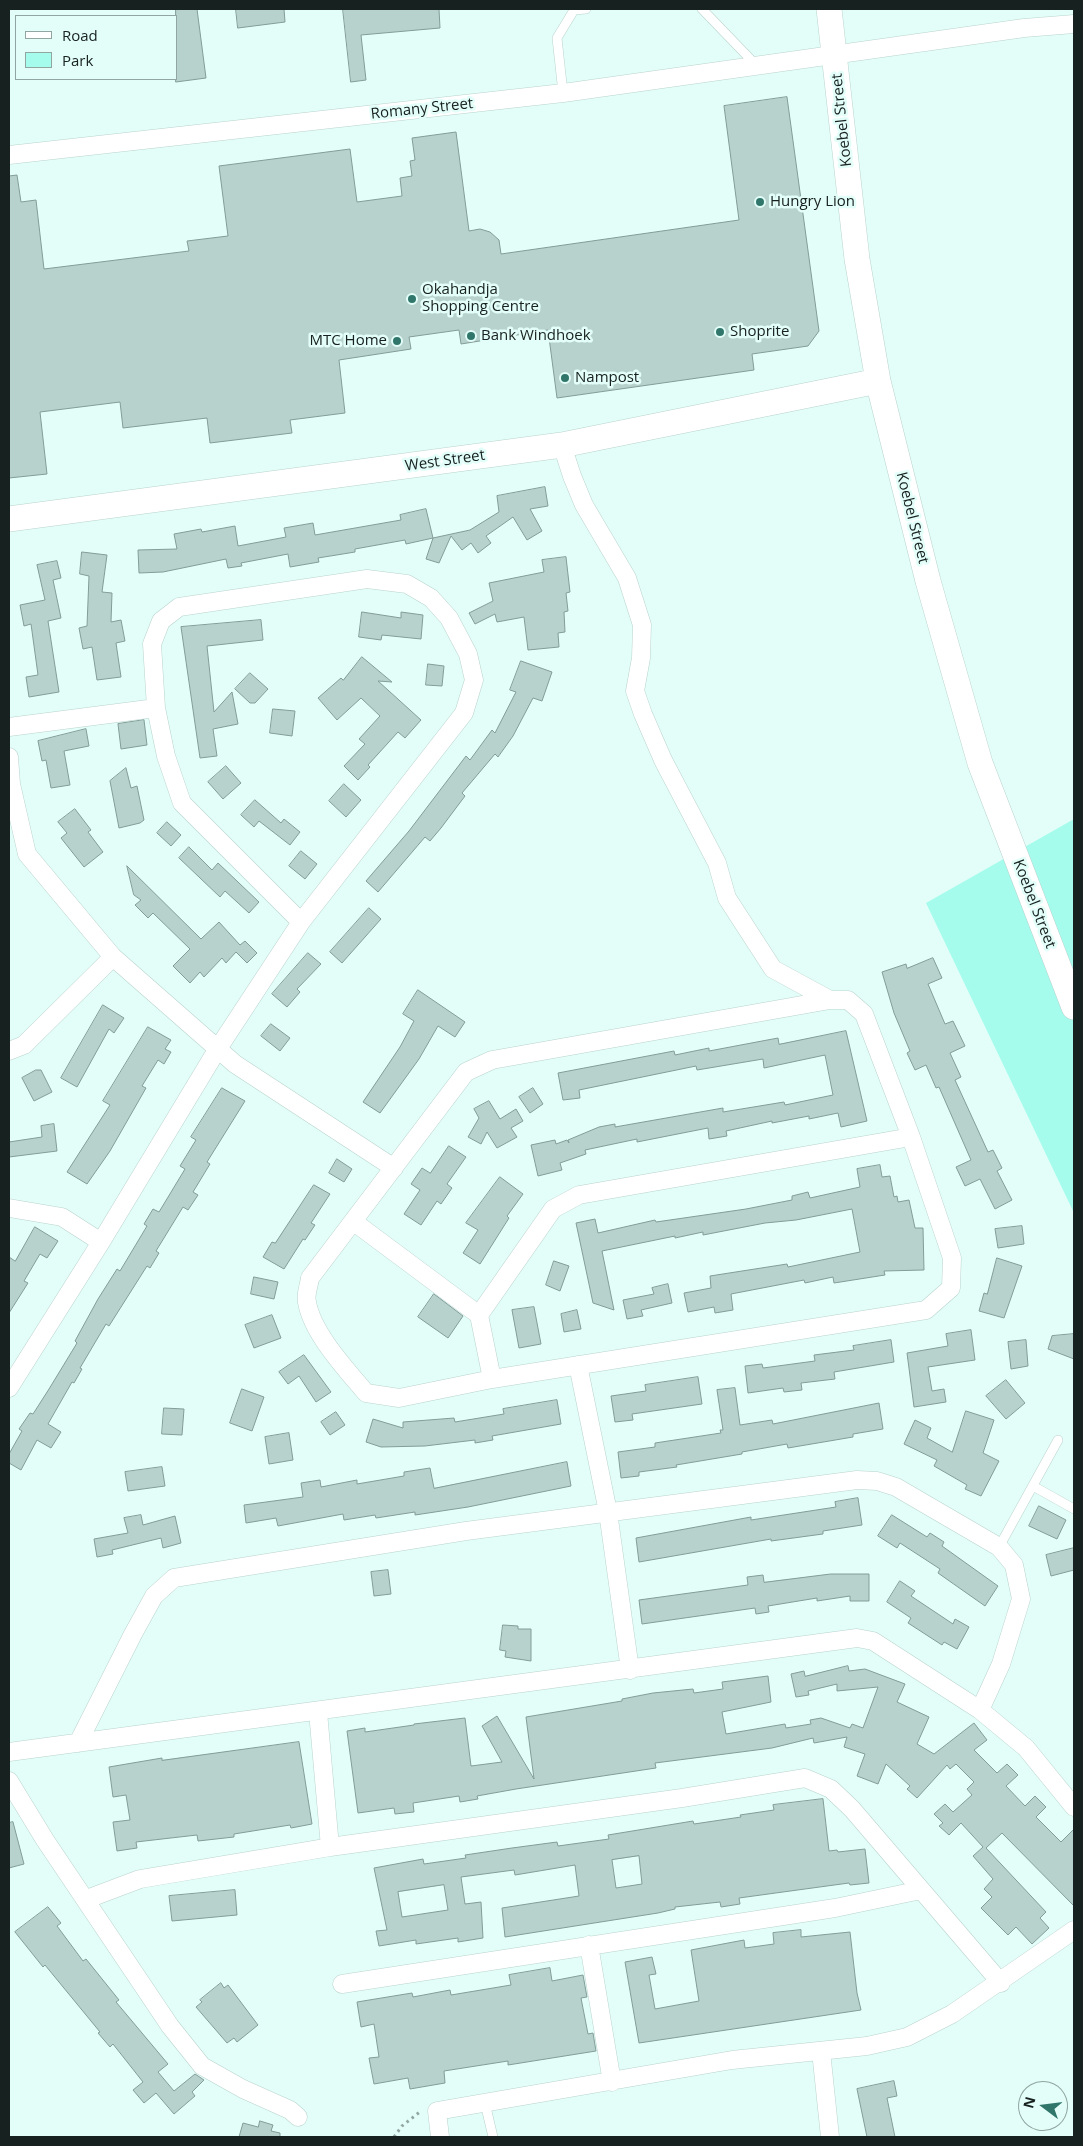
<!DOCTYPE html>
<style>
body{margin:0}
#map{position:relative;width:1083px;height:2146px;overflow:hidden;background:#e3fef8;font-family:"Open Sans",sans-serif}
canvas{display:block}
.frame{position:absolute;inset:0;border:10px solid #17211f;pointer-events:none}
.legend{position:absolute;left:15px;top:15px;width:162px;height:65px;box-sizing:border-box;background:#e3fef8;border:1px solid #91a6a1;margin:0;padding:6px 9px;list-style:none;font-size:15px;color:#17211f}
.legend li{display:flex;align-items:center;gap:10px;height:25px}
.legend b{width:25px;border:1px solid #91a6a1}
.north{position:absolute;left:1018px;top:2081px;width:50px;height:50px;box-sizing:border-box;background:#e3fef8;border:1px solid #91a6a1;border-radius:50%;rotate:285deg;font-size:14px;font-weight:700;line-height:20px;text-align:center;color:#17211f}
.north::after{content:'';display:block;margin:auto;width:18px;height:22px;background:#30766b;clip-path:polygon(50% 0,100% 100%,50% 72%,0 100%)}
</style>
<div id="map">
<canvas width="1083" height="2146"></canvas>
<div class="frame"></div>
<ul class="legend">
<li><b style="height:6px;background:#fff"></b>Road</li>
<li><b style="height:14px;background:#a5fced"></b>Park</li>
</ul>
<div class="north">N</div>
</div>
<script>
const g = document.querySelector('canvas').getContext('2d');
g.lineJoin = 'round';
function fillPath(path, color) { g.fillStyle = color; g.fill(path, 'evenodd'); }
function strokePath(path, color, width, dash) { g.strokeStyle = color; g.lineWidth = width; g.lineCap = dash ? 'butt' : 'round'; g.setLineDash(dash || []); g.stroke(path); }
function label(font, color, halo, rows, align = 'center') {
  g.font = font + ' "Open Sans",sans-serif'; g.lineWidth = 5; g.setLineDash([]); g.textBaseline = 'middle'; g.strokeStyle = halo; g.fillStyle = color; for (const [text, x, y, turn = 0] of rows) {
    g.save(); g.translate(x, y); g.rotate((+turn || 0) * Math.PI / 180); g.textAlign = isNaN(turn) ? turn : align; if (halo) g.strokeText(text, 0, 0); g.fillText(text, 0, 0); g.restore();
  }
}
const green = new Path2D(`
 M1074,819V1213L926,903Z`);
const building = new Path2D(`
 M176,9H197L206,78L176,82Z
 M236,9H284L285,22L238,28Z
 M343,9H439L440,28L361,35L366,80L351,82Z
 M787,97L819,331L808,346L752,354L754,370L557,398L548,330L461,344L459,330L409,337L411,349L339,360L345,413L290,420L292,433L210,443L207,418L123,428L120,402L40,412L47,474L9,478V176L17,175L21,202L36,200L44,269L189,251L187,241L228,236L219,166L350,149L357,202L402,196L400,178L412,176L410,161L415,160L412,138L456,132L469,231L480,229L490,232L499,240L501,254L739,220L724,106Z
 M545,487L548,506L530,509L542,531L527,540L513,517L486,536L491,543L478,553L471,543L462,550L451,536L439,563L426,559L433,538L470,530L499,512L497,496Z
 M426,509L433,538L406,544L405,540L355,549V552L318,558L319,562L290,567L288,554L241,563L242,566L228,568L226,559L163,572L139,573L138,550L177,549L174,534L201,529L202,532L235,526L238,546L286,537L284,528L313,523L315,535L401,520L400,515Z
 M82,552L107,555L102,592L112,593L111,622L121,620L125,641L116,643L121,677L97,680L92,647L83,649L79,628L87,626L89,576L80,574Z
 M566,557L570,592L566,593L568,611L564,612L565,632L558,633L559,647L528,650L524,617L497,622L495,614L475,624L469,613L493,601L489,583L544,572L542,560Z
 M57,561L61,578L53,580L61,618L48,621L59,692L29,697L26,677L38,675L31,624L24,626L20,605L45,600L37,565Z
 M362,612L401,618V612L423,615L421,639L382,635L381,640L359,637Z
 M261,620L263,640L207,646L214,712L232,692L238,724L213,729L217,756L200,758L181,627Z
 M362,657L392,682L378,681L421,720L405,738L398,732L368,765L370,767L358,780L344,766L365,744L359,739L380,716L361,698L337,720L318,698L341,678L343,680Z
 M521,661L552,672L542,701L533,698L513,736L498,757L495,754L462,793L465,796L441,828L430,841L425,837L378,892L366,881L409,831L466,756L470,760L492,730L495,733L516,692L510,690Z
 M428,664L444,666L442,686L426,685Z
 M250,673L268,689L255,703H250L235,689Z
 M273,709L295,711L292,736L270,733Z
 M144,720L147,745L121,749L118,724Z
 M86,729L89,746L64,751L70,785L51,788L46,760L42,761L38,741Z
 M226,766L241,783L223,799L208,782Z
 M126,768L131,788L137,786L144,820L140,823L119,828L110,781Z
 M344,784L361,800L346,817L329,801Z
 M255,800L281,823L284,819L300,832L290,845L259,821L254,827L241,815Z
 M75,809L91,830L88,832L103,852L84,867L61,838L67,833L58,822Z
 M167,822L181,835L171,846L157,833Z
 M189,847L212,870L218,863L259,902L249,913L225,891L220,897L179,858Z
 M301,851L317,864L305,879L289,866Z
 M127,866L201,939L219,922L240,945L245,941L257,953L247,963L236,952L226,963L222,958L204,977L200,972L190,983L173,966L190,949L153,913L148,918L135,905L141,900L134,895Z
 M369,908L381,919L342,963L330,952Z
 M308,953L321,964L297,989L300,992L287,1007L272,994Z
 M933,958L942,978L928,984L945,1024L953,1021L965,1046L950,1053L961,1077L955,1080L988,1152L993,1150L1002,1168L997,1171L1012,1200L995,1209L980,1179L965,1186L956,1167L971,1160L939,1087L936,1088L926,1065L915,1070L907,1053L910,1051L894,1013L882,972L906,964L907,968Z
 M418,990L465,1022L455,1037L438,1026L419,1059L380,1113L363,1102L400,1047L414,1021L403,1014Z
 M103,1005L124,1018L114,1033L109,1029L77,1087L61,1078Z
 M271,1024L290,1038L280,1051L261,1036Z
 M148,1027L171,1040L165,1049L171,1052L164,1064L158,1060L142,1086L146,1088L110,1151L87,1184L67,1172L110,1105L103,1101Z
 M846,1031L867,1121L841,1127L838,1113L809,1119V1116L772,1123V1121L726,1131L727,1136L709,1139L708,1128L637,1142V1139L585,1150L586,1154L560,1163L562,1170L538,1176L531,1145L555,1140L556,1144L567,1140L569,1143L568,1140L599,1127L615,1124V1127L723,1108V1112L784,1102L785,1105L833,1095L825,1055L764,1068L763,1059L697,1070L696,1066L579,1090L580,1098L563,1100L558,1073L674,1051L675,1055L709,1048V1051L778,1038L779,1044Z
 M36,1070H41L52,1092L34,1101L22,1078Z
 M222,1088L245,1101L207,1162L210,1164L193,1192L198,1195L188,1210L183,1207L156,1251L159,1253L150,1268L147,1266L109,1326L106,1324L80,1368L82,1369L74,1383L72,1382L48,1424L61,1432L51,1448L37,1440L21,1470L9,1463V1454L22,1431L19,1429L30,1413L33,1414L49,1389L77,1343L75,1341L98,1299L117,1269L120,1271L147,1226L144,1224L153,1209L159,1212L185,1169L180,1166L196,1140L191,1137Z
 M533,1088L543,1104L530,1113L519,1097Z
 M489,1101L500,1119L516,1109L523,1121L511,1128L517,1137L497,1148L487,1132L481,1144L468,1137L479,1118L474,1109Z
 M54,1124L57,1151L9,1157V1142L42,1137L41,1126Z
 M449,1146L466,1157L447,1184L452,1188L441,1204L437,1201L421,1225L404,1214L420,1190L411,1184L422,1168L430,1173Z
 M337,1159L352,1169L344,1182L329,1173Z
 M880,1165L882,1177L890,1176L894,1197L897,1196L898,1202L909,1200L915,1228H923L924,1270L884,1271L885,1275L834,1283L833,1277L805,1283L804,1280L731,1294L733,1310L715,1313L714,1307L688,1312L684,1293L711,1288L710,1276L787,1264L788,1267L860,1252L852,1209L796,1220L765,1223L703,1235V1232L675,1238V1236L602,1251L614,1310L593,1303L576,1223L595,1219L598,1233L655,1220L656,1222L746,1209L792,1200V1196L808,1192L810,1198L860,1187L857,1169Z
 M500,1177L523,1194L507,1216L509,1218L480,1264L463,1253L478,1230L466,1223Z
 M314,1185L330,1194L311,1223L315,1225L305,1240L303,1239L284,1269L263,1257L272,1242L275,1243Z
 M1022,1226L1024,1244L998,1248L995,1229Z
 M35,1227L58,1241L47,1258L40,1254L24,1281L28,1283L9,1313V1257L15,1261Z
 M997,1258L1022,1266L1004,1318L979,1311L984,1293L987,1294Z
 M554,1261L569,1266L560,1291L546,1285Z
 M254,1277L278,1282L274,1299L251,1294Z
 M668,1284L672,1303L641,1310L643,1316L627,1319L623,1300L654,1294L652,1288Z
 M434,1294L463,1316L448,1338L418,1317Z
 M534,1307L541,1344L519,1348L512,1310Z
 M577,1310L581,1329L564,1332L561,1314Z
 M272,1315L281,1338L254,1348L245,1325Z
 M971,1330L975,1360L928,1367L932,1391L944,1389L946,1402L914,1407L907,1353L948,1346L946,1334Z
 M1074,1334V1359L1048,1349L1052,1336Z
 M891,1340L894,1362L834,1372L835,1379L801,1383L802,1390L784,1392L783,1388L748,1393L745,1366L762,1364L763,1368L815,1361L814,1355L854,1350L853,1346Z
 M1026,1340L1028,1366L1011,1369L1008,1342Z
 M304,1355L331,1392L316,1402L299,1376L288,1384L279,1372Z
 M698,1377L702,1404L632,1414L633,1420L615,1422L611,1396L646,1391L645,1385Z
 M1006,1380L1025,1403L1006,1419L986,1396Z
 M735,1388L740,1425L772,1420L773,1424L879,1403L883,1429L853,1434V1437L788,1448L787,1444L742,1452V1454L676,1465L677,1467L639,1472V1476L621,1478L618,1452L655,1447V1443L721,1433L720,1430H723L717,1390Z
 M242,1389L264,1397L252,1431L230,1423Z
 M557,1400L561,1424L492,1436L493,1440L475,1443V1440L425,1446L381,1447L366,1442L373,1419L403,1428V1422L454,1418L455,1422L504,1414L503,1409Z
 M164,1408L184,1409L182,1435L162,1434Z
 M966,1411L994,1420L983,1453L999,1461L981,1496L965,1489L967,1485L934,1466L937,1460L904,1444L915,1420L931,1428L927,1438L952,1452Z
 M336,1412L345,1425L330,1435L321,1422Z
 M289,1433L293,1460L269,1464L265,1437Z
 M567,1462L571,1486L468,1507L415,1515V1512L376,1518L375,1515L344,1520L343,1514L278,1526L276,1518L246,1523L244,1505L303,1497L301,1483L320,1480L321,1487L357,1480V1484L404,1476V1472L430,1468L434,1488Z
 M162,1467L165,1486L128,1491L125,1472Z
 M858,1498L862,1525L823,1531V1534L771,1541V1539L639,1562L636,1538L751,1517V1520L836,1507L835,1502Z
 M1039,1506L1066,1520L1057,1539L1029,1526Z
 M141,1515L143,1525L175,1516L181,1543L163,1548L161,1538L112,1550L113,1554L97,1557L94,1539L128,1533L124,1518Z
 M892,1515L927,1537L930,1533L944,1542L942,1546L998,1586L985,1606L938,1573L940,1569L900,1543L897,1548L878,1536Z
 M1074,1548V1570L1051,1576L1046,1555Z
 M388,1570L391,1594L374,1596L371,1572Z
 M831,1574H869V1601H850V1596L817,1601V1598L768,1606L769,1612L756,1614L755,1608L642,1624L639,1600L748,1585L747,1577L763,1575L764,1582Z
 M900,1581L915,1591L911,1596L953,1624L955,1619L969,1627L957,1649L944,1642L942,1645L908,1623L911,1618L887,1602Z
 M503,1625L518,1626V1629H531V1661L505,1657L506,1651L500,1650Z
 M848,1666L849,1671L865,1669L905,1684L897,1702L929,1717L917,1744L934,1754L974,1723L987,1740L974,1750L997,1773L1007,1764L1018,1775L1006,1786L1025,1806L1035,1796L1046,1807L1036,1817L1061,1842L1074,1829V1906L1002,1833L986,1848L1046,1912L1040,1918L1049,1928L1032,1944L1016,1927L1008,1935L981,1908L992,1897L984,1889L993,1879L973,1856L983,1847L961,1823L949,1835L939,1826L943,1823L934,1814L945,1804L953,1812L972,1795L967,1789L974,1782L956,1764L950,1769L947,1765L917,1798L907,1789L910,1786L886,1764L878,1784L857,1776L865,1754L844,1747L847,1737L814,1743L813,1738L772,1748L655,1763L656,1768L516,1789L477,1796L478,1799L460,1802L459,1796L413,1803L414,1812L395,1814L394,1808L358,1813L347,1731L365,1728V1732L414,1725V1724L465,1718L471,1766L502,1762L482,1726L497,1716L534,1779L526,1717L622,1701V1699L653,1693L693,1689L694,1693L723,1689L722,1682L768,1676L771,1702L722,1712L726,1734L785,1724L786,1728L811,1724L810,1720L821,1718L850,1728L852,1724L863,1728L878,1687L837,1691V1684L808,1691L809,1695L796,1697L791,1674L804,1671L805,1676Z
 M299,1742L312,1824L291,1828L290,1825L234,1834V1837L198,1841L197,1835L136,1842L137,1848L117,1851L113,1822L130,1820L126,1795L113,1797L109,1767L162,1758V1760Z
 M823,1799L829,1851L837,1850L838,1852L865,1849L869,1883L850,1885L849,1883L739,1898L740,1904L721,1907L720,1902L675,1907V1909L658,1913L505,1937L502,1908L579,1896L575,1865L515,1875L514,1870L461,1877L465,1904L481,1902L483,1938L458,1942V1938L416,1944V1940L379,1946L376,1931L387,1930L374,1868L423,1859L424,1864L466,1858L465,1855L512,1848L557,1842L558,1846L609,1839L608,1835L693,1821L694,1824L741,1817L740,1815L774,1810L773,1805ZM639,1856L642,1884L616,1888L612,1860ZM444,1885L448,1910L402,1917L398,1892Z
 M13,1822L24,1864L9,1868V1823Z
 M235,1890L237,1915L172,1921L169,1896Z
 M48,1907L61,1923L57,1926L83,1961L86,1959L119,2000L116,2002L168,2064L158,2072L174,2091L195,2074L204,2080L192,2092L195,2096L174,2114L156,2093L144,2103L133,2090L143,2082L113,2044L110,2047L98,2033L100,2032L45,1965L43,1967L15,1932Z
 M801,1930V1937L850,1932L857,1993L861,2010L639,2043L625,1962L652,1957L656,1974L649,1975L655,2009L699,2001L691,1950L744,1940L745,1948L774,1944L773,1933Z
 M550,1968L552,1981L583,1975L587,1997L581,1998L588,2034L593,2033L596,2051L508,2065V2061L444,2071L445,2083L410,2089L408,2078L374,2084L369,2058L379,2057L374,2024L361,2027L357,2002L412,1993L413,1997L450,1990L451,1995L511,1985L509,1975Z
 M221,1983L224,1988L228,1985L258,2025L237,2042L234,2038L227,2043L196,2007L202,2002L200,2000Z
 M894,2081L897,2096L887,2098L895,2137H867L857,2089Z
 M260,2121L273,2125L271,2131L280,2133V2137H239L243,2123L258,2127Z`);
const path = new Path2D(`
 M394,2137L402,2126L421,2111`);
const lane = new Path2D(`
 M702,9L757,66
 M563,93L557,38L574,10L586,9
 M1033,1486L1074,1509
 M999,1547L1058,1440
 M485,2103L493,2137`);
const street = new Path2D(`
 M9,155L563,93L1024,28L1074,24
 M562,445L572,476L584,505L627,578L642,625L641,658L635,691L643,714L663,760L717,863L727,898L773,969L830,1000
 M9,727L156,708
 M9,757L11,784L27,854L113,957L235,1064L394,1168
 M9,1051L24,1045L113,957
 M9,1208L62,1217L101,1242
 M354,1222L479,1315L492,1379L926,1310L951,1288L952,1258L911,1137L864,1014L848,1000H830L492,1060L466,1072L310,1278C309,1286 305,1295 307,1302C312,1333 346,1369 366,1393L399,1398L492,1379
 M479,1315L553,1209L579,1195L911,1137
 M578,1365L608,1512L630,1670
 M9,1388L101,1242L217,1050L301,922L464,713L474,680L468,654L449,618L431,598L407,584L367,579L179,607L161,621L152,644L156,708L166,756L182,803L301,922
 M318,1712L330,1847
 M78,1743L133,1634L154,1596L174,1578L466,1531L857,1480L877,1481L896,1487L999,1547L1014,1565L1021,1599L1001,1664L980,1710
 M9,1752L857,1638L873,1641L980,1710L1026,1748L1074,1807
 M9,1781L45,1840L170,2026L202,2066L243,2089L290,2110L298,2117
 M87,1899L140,1879L330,1847L682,1798L805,1778L831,1789L852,1809L1001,1983
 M589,1945L612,2082
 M342,1984L835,1908L921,1890
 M821,2051L830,2137
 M440,2137L437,2111L732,2060L867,2046L907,2037L952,2014L1074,1930`);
const secondary = new Path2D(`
 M829,9L857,259L878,381L928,581L980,763L1074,1007
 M9,519L562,445L878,381`);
const markers = [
 [760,202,5,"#30766b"],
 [412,299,5,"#30766b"],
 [720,332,5,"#30766b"],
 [471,336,5,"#30766b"],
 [397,341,5,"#30766b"],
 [565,378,5,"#30766b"]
];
const streetNames = [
 ["Romany Street",422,109,-6],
 ["Koebel Street",842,120,-96],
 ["West Street",445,461,-8],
 ["Koebel Street",912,518,76],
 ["Koebel Street",1034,904,69]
];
const poiNames = [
 ["Hungry Lion",770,202],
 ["Okahandja",422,290],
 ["Shopping Centre",422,307],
 ["Shoprite",730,332],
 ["Bank Windhoek",481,336],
 ["MTC Home",387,341,"right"],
 ["Nampost",575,378]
];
fillPath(green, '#a5fced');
fillPath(building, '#b7d1cc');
strokePath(building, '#839c97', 1);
strokePath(lane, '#b9d3cd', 10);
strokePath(street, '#b9d3cd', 19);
strokePath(secondary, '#b9d3cd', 26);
strokePath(path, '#92a6a2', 3, [2.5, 4]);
strokePath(lane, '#fff', 9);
strokePath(street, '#fff', 18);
strokePath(secondary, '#fff', 25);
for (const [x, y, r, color] of markers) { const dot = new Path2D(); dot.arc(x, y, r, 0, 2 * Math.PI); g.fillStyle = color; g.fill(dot); strokePath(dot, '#e3fef8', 2); }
label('15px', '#17211f', '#e3fef8', streetNames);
label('15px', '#17211f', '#e3fef8', poiNames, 'left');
</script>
